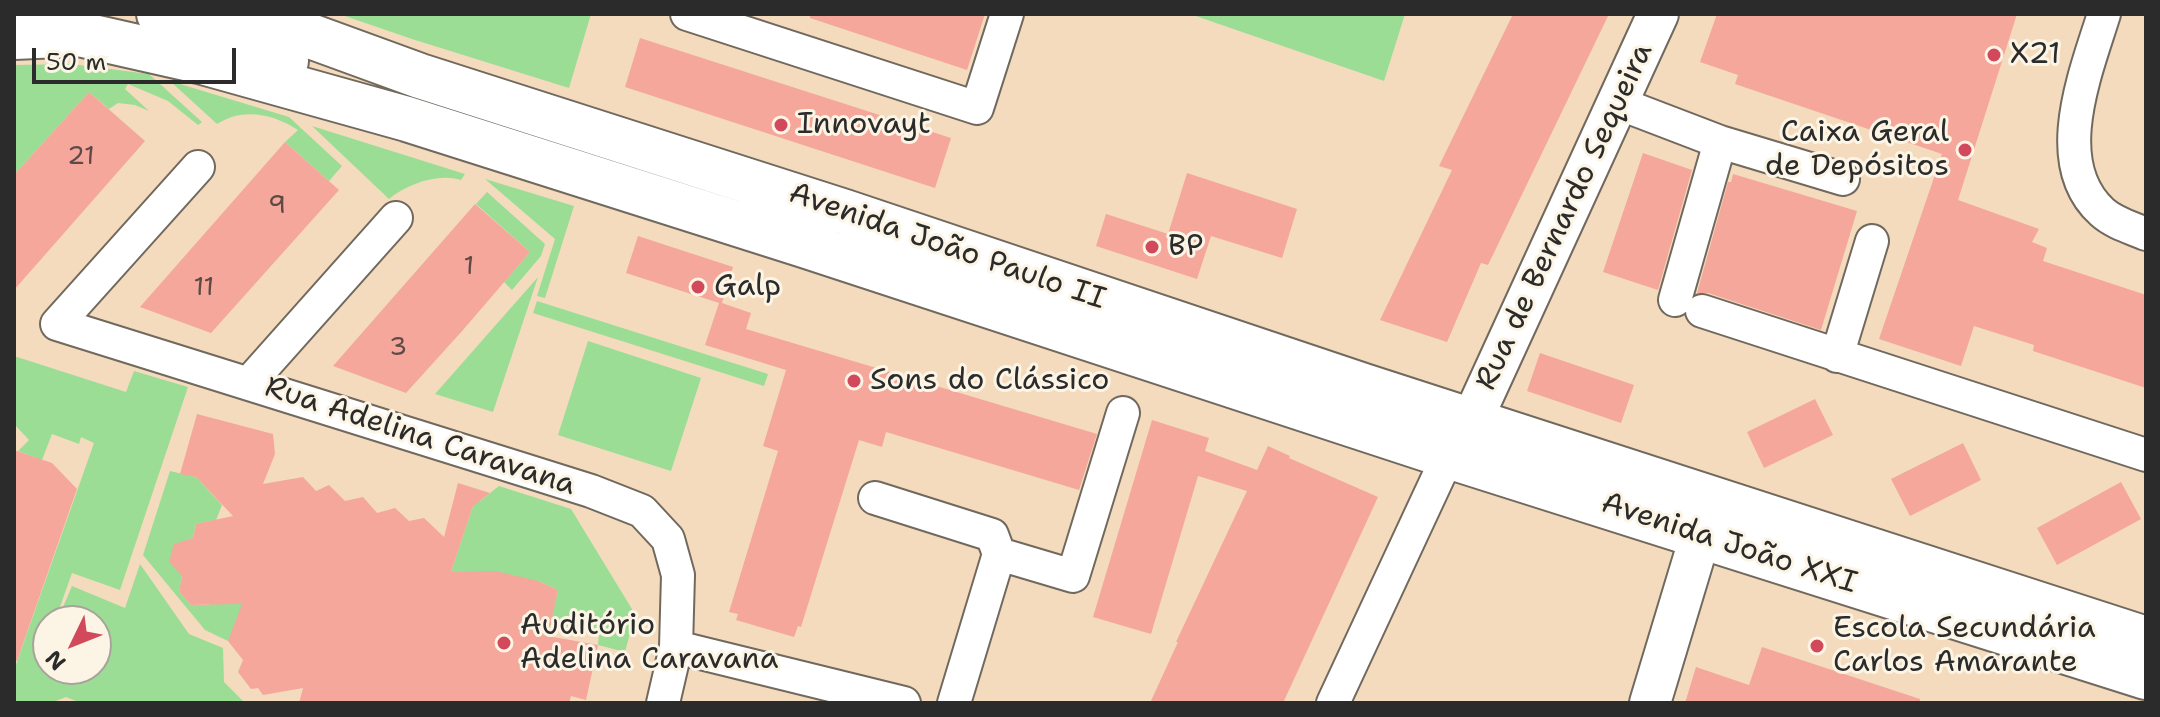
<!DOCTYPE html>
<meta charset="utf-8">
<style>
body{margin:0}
#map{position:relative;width:2160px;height:717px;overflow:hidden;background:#f4dbbe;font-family:"Shantell Sans",sans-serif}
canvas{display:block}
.frame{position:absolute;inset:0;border:16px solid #2b2b2b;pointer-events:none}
.north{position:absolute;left:32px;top:605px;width:80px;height:80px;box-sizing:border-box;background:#fcf5e5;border:2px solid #a8a49b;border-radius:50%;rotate:227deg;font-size:22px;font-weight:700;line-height:32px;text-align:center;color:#2b2b2b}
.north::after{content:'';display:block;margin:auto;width:28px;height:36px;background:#d1495b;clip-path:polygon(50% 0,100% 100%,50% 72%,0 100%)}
.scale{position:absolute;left:32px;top:48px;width:204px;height:36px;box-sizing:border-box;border:4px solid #2b2b2b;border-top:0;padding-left:10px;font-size:24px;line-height:28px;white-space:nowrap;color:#2b2b2b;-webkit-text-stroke:6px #fcf5e5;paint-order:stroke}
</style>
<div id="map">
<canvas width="2160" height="717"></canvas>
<div class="frame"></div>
<div class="north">N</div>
<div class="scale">50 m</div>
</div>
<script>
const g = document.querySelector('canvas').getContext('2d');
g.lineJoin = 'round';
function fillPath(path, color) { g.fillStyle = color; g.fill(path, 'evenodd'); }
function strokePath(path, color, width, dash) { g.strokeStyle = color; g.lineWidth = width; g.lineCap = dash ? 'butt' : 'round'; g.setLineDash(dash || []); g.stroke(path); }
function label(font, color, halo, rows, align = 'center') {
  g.font = font + ' "Shantell Sans",sans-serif'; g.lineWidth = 6; g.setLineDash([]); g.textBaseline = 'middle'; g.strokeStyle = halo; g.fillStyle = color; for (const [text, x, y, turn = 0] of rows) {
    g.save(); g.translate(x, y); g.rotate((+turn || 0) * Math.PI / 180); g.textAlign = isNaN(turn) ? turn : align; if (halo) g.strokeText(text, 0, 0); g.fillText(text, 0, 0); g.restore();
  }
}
const green = new Path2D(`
 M339,14H591L569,88L412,39Z
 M1190,14H1405L1384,81Z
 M71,64L149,74L202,122L198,125L168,101L128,84L125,89L149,111L135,105L118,103L109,109L89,92L14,175V65Z
 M170,81L289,117L342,166L329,181L285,142L298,130C274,114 243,107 217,124Z
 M312,126L465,174L461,180C437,173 408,184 389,199Z
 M485,179L574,206L545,298L537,296L555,239Z
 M487,192L545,244L541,256L512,290L504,282L530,252L476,204Z
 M538,277L493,412L435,394Z
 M537,301L768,374L764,386L533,313Z
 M588,341L701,378L671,471L558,435Z
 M14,356L126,392L134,371L188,387L120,590L72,573L55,621H48V669H96V621H57L72,586L125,608L140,564L189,634L223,648L224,682L245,703H81L66,697L51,703H14V670L94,443L81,437L79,444L52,434L42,460L18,451L29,440L14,424Z
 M170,471L196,477L222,505L216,520L196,524L193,538L174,545L182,576L179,592L191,605H209L215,588L280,589L228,641L205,630L143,555Z
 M499,486L571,509L635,614L625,652L598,645L599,635L550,625L558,590L538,581L445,590L475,500L480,501Z`);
const building = new Path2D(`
 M810,14H985L967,70L810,18Z
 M1513,14H1609L1488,265L1481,263L1447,342L1380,320L1452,170L1439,166Z
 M1717,14H2017L1958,200L2039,229L2032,242L2047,248L2043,261L2146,295V388L2033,351L2034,345L1974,326L1961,366L1879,339L1942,154L1735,84L1738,75L1700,62Z
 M640,38L951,138L935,188L625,87Z
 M89,92L145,141L14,290V175Z
 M285,142L339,190L211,333L140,307Z
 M1643,153L1692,170L1658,290L1603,272Z
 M1187,173L1297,209L1282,258L1211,236L1197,279L1096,246L1106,214L1168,234Z
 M1733,174L1857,211L1821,330L1708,293H1697L1728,182H1731Z
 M475,204L530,252L463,330L406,393L333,366Z
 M638,236L733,267L722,303L751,313L746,329L1097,434L1079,490L886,432L882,447L859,440L801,627L798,626L794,637L736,620L738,614L729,612L778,451L763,446L786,370L705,345L719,303L626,273Z
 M1540,353L1634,385L1621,423L1527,391Z
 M1815,399L1833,435L1764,468L1747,432Z
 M197,414L273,434L275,454L263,484L303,477L316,491L329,485L345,501L363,497L377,513L395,508L409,521L424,518L444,537L458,483L490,493L473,506L451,572L495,571L538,581L558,590L548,636L598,645L586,700L571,696L569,703H299L303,688L263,695L258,688L251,689L238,672L243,660L228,641L242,604L191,605L179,592L182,576L169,562L174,544L193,538L196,524L233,516L196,477L180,474Z
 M1152,420L1209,438L1205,451L1257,470L1268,446L1290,456L1289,458L1378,497L1283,703H1150L1178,642H1176L1247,491L1198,476L1151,634L1093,617Z
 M1963,443L1981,480L1910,516L1891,479Z
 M14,450L52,463L77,489L17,661L14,660Z
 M2121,482L2141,519L2057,565L2037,528Z
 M1762,647L1920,699V703H1685L1696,667L1749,685Z`);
const minor = new Path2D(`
 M687,14L977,108L1007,14
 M2104,14C2086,72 2048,163 2102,212C2114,223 2132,228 2146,234
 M1618,103L1720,142L1843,179
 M198,167L57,324L521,469L591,491L642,511L668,539L678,575L676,647L663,703
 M1675,300L1720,142
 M1702,311L2146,455
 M1837,356L1872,241
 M249,383L396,218
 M875,498L992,535L999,554
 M676,647L904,703
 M954,703L999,554L1073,576L1123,413
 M1333,703L1448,456`);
const tertiary = new Path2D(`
 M1472,420L1658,14
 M1650,703L1710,504`);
const primary = new Path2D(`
 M159,14L236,39L286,61
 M250,14L420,76L845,212L1364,386L2146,639
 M44,26L199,61L407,119L804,245L1448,456L2146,677`);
const trunk = new Path2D(`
 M14,37L82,34`);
const markers = [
 [1994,55,8,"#d1495b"],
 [781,125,8,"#d1495b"],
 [1965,150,8,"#d1495b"],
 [1152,247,8,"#d1495b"],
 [698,287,8,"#d1495b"],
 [854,381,8,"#d1495b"],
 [504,643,8,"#d1495b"],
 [1817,646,8,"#d1495b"]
];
const numberNames = [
 ["21",81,157],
 ["9",277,206],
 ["1",469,267],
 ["11",204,288],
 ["3",398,348]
];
const poiNames = [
 ["X21",2010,55],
 ["Innovayt",797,125],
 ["Caixa Geral",1949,133,"right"],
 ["de Depósitos",1949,167,"right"],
 ["BP",1168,247],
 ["Galp",714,287],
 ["Sons do Clássico",870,381],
 ["Auditório",520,626],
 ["Adelina Caravana",520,660],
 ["Escola Secundária",1833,629],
 ["Carlos Amarante",1833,663]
];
const streetNames = [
 ["Rua de Bernardo Sequeira",1565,217,-65],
 ["Avenida João Paulo II",947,247,19],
 ["Rua Adelina Caravana",420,437,18],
 ["Avenida João XXI",1729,544,18]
];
fillPath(green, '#9bdd95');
fillPath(building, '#f4a79a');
strokePath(minor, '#71695e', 36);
strokePath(tertiary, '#71695e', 44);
strokePath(primary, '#71695e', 48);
strokePath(trunk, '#71695e', 48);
strokePath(minor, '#fff', 32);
strokePath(tertiary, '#fff', 40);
strokePath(primary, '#fff', 44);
strokePath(trunk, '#fff', 44);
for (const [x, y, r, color] of markers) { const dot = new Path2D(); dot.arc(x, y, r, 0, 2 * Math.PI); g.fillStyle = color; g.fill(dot); strokePath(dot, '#fcf5e5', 3); }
label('26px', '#5d4a47', null, numberNames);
label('30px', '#2b2b2b', '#fcf5e5', poiNames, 'left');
label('30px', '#2b2b2b', '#fcf5e5', streetNames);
</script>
